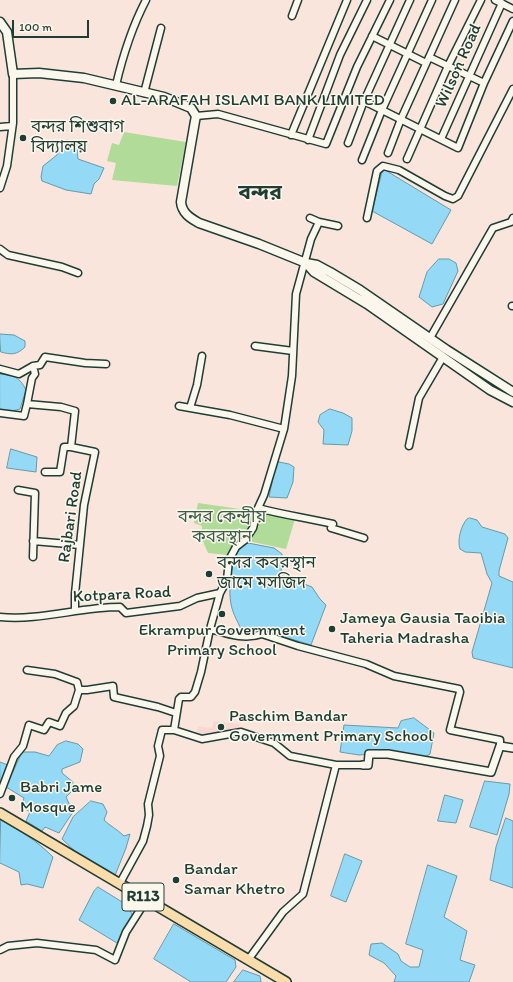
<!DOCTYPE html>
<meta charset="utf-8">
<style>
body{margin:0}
#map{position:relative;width:513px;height:982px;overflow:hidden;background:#fae5dc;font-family:Itim,sans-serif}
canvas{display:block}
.scale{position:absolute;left:12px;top:20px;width:77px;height:18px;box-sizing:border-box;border:2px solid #1f3d34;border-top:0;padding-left:5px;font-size:12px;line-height:14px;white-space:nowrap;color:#1f3d34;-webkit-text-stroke:3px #fbf7ec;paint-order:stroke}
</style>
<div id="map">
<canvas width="513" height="982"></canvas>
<div class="scale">100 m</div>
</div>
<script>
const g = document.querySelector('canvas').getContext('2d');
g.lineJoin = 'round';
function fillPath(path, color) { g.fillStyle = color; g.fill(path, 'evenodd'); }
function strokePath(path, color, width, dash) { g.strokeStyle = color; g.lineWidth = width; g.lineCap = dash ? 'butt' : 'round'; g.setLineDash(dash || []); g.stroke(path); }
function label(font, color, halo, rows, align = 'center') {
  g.font = font + ' Itim,"Noto Sans Bengali",sans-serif'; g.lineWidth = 3; g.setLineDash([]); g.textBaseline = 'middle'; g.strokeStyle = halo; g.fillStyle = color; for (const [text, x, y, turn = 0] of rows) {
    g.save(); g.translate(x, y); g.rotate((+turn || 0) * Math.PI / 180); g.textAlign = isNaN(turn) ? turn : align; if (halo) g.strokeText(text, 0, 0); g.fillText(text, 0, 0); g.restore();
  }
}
const built = new Path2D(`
 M214,721L239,724V729L196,737L198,726L212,728Z`);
const green = new Path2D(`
 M124,132L186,142L177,186L112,180L116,163L107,161L112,143L119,145Z
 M198,503L254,511L250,529L233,545L227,555L208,553L201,537L202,526L194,523Z
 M261,510L295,519L286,549L248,541Z`);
const water = new Path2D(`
 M68,140C83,144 76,148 78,159L104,168L99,179L94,184L91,194L66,190L42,181L41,177L43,166L57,155L62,142Z
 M385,170L451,210L432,244L372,211L382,172Z
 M439,259H449L456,263L458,271L443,304L432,307L419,297L427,272Z
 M0,334L14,335L25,341V347C17,355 11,355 1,352Z
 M0,374C13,375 20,377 26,390L20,409L8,412L0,411Z
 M330,409L343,413L352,418V431L348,445L323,444L324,430L318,422L320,415Z
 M11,449L37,457L36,472L7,468Z
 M279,462L289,464L294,467L293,482L287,498L269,497L276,463Z
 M470,518L477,520L482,527L505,534L508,538L499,571V576L513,582V668L473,658L472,652L492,583L487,574L481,553L465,552L460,549C457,541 461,525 467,519Z
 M248,543L274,548L282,554L281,575L312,587L320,599L326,605L311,645L265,631L243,633C239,624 233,615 231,604C228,590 230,547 248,543Z
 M414,718L434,733L430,754L420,761L384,753L359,755L340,752L344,725L398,728L401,721Z
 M66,741L78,744L83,749L80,762L62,769V773L73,782L72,791L66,797L73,812L59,833L45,827L42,831L26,821L30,812L21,806L24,798L6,787L22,752H35L49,756L57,745Z
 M0,762L8,765L0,786Z
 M485,781L510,784L509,794L497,835L470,827Z
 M445,795L463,800L456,823L438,821Z
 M91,801L103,804L107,812L104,820C110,826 117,829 124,836L130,834L126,848L114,878L79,855L62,839L73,817Z
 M506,818L513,821V888L490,880L496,847Z
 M1,820C21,831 37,841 53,857L43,888L27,884L21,885L19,872L0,863Z
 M345,854L362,861L346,902L331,896Z
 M428,865L457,876L444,917L467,931L460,960L475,965L469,982H394L396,976L384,963L369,955L371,944L382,943L398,954L401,961L410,967H419L423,950L406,944Z
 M98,887L127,905L133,916L117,943L79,920L94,891Z
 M174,924L235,960L236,967L226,982H191L154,959Z
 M243,970L260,976L261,982H234Z`);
const minor = new Path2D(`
 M495,0L513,9
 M292,16L298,0
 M372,36L426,63
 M429,57L484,83
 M116,85C123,55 132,27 146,0
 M144,93L161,28
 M364,101L458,148L484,83L513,21
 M196,116L218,114L326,144L357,67L390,0
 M0,127L12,126
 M291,135L347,0
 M441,139L502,3
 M308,140L340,55L367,0
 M348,143L364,101L410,0
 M388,153L401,119L455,0
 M407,159L448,66L481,0
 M362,160L382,110L432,0
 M0,188L7,166L13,123V74
 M310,218L319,222
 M367,218L377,171L383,166L399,170L445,196L453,199L458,196L513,89
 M0,249L8,255L62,267L78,273
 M512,306H513
 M430,338L493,228L511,222L513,218
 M255,346L293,351
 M33,366L40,365L45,357L85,363L106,364
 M0,369L19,374L33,366L35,374L32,378L27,404L61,407L75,411L71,447H64L60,472H45
 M179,406L230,415L284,429
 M190,408L197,385L202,356
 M0,413L24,416L27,404
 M409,446L419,398L443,357
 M71,447L95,452L84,505L75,594V610
 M18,490L35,493L33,557
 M258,508C283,515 308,518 333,524L331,528L364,538
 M33,541L80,545
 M0,617C40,621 79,607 120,607L126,613L180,606L197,598L220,593
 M210,629C228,634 244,640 262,634L298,646L366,664L394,676L459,689L460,692L450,730L500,740V746
 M27,670L55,674L74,681L77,682L79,690
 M174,730L202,739L241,732L274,743L290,756L336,765H363
 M0,794L14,757L23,746L29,725L44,730L49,722L60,726L66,713L74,706L79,690H87L113,686L114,697L158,707L176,713
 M120,883L143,841L147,826L149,815L148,804L160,756L158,746L162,730H174L179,699L181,697H191L195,692L201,672L210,629L220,593L227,580L229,560L236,547L245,540L253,528L258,508L264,495L284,429L292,376L296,294L311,239L319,222L338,226
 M0,950L8,946L37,943L96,950L115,960L126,932L147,899
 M248,960L283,912L303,894L336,765`);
const tertiary = new Path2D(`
 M363,765H368L369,754H388L491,772L500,746L513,748`);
const secondary = new Path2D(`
 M0,22L7,32L13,74L39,73L84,78L164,97L191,108L196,116L195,121L181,202C182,213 190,218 199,223L259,244L306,263L317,265L330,272L360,290L447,350L513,392
 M306,263L314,272L367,304L490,390L513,402`);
const primary = new Path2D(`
 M0,813L286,982`);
const markers = [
 [113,101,4,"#1f3d34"],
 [23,138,4,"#1f3d34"],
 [209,574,4,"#1f3d34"],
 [222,614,4,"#1f3d34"],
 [332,629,4,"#1f3d34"],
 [221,727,4,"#1f3d34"],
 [12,798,4,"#1f3d34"],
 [176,880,4,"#1f3d34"]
];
const shields = [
 [143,897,42]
];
const shieldNames = [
 ["R113",143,897]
];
const streetNames = [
 ["Wilson Road",459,66,-66],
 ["Rajbari Road",71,517,-82],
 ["Kotpara Road",122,595,-3]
];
const poiNames = [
 ["AL-ARAFAH ISLAMI BANK LIMITED",121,101],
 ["বন্দর শিশুবাগ",31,128],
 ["বিদ্যালয়",31,148],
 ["বন্দর কবরস্থান",217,564],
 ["জামে মসজিদ",217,584],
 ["Jameya Gausia Taoibia",340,619],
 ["Taheria Madrasha",340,639],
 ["Ekrampur Government",222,631,"center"],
 ["Primary School",222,651,"center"],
 ["Paschim Bandar",229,717],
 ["Government Primary School",229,737],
 ["Babri Jame",20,788],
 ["Mosque",20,808],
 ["Bandar",184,870],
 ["Samar Khetro",184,890]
];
const parkNames = [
 ["বন্দর কেন্দ্রীয়",222,518],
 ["কবরস্থান",222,538]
];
const districtNames = [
 ["বন্দর",260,194]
];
fillPath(built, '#f9d8d1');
fillPath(green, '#b1db98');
fillPath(water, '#94d9f6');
strokePath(water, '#659ba8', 1);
strokePath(minor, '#1f3d34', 9);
strokePath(tertiary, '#1f3d34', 10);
strokePath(secondary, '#1f3d34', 11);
strokePath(primary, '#1f3d34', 12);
strokePath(minor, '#fbf7ec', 6);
strokePath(tertiary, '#fbf7ec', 7);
strokePath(secondary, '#fbf7ec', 8);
strokePath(primary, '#fbddab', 9);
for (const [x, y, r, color] of markers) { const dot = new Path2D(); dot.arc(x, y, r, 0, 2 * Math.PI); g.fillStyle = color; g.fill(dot); strokePath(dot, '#fbf7ec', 1.5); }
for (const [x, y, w] of shields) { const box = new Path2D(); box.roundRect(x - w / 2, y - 14, w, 28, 3); g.fillStyle = '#fbf7ec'; g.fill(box); strokePath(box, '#1f3d34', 1); }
label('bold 16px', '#1f3d34', null, shieldNames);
label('17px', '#1f3d34', '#fbf7ec', streetNames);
label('17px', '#1f3d34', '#fbf7ec', poiNames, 'left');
label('17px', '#3c5d48', '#fbf7ec', parkNames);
label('bold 21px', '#1f3d34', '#fbf7ec', districtNames);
</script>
